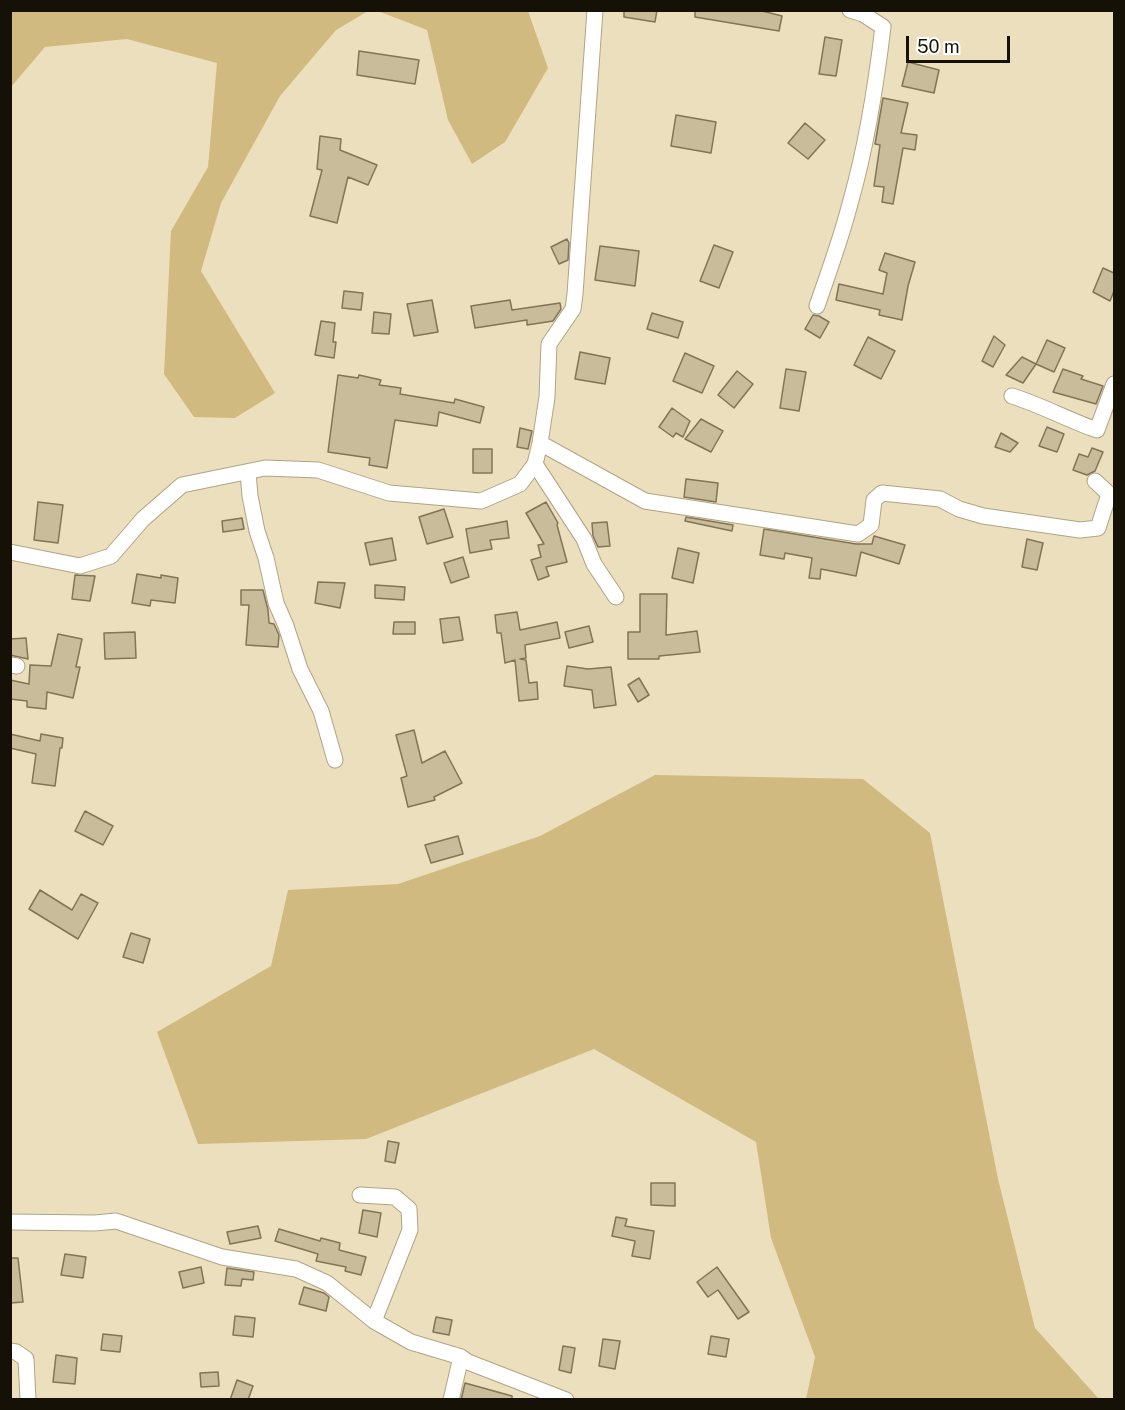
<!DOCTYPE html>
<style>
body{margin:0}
#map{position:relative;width:1125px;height:1410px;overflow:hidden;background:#ecdfbd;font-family:"Public Sans",sans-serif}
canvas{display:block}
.frame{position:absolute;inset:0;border:12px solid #161106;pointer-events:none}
.scale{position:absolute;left:906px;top:36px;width:104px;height:27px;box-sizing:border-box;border:3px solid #161106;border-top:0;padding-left:8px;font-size:18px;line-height:21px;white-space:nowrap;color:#161106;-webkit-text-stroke:4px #fff;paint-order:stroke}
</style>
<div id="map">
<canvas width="1125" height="1410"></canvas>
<div class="frame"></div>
<div class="scale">50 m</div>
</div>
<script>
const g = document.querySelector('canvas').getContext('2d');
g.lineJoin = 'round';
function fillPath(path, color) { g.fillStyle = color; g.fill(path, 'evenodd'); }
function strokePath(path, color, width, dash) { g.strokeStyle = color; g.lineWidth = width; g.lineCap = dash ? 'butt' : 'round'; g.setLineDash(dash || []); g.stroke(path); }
const green = new Path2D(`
 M11,10L368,11L336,30L280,96L221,203L201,271L275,393L235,418L194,417L164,374L171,231L208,167L217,63L127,39L45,47L11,87Z
 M378,11H528L548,68L505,142L472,164L448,120L427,30Z
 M655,775L863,779L930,833L998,1179L1035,1328L1099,1399H806L815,1357L771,1238L756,1142L594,1049L366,1139L198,1144L157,1032L271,966L288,890L398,884L540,836Z`);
const building = new Path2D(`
 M624,10H657L655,22L624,17Z
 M695,10H758L782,16L779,31L695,17Z
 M825,37L842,40L836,76L819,74Z
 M359,51L419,60L415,84L357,75Z
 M908,62L939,70L934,93L902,86Z
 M883,98L908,103L901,133L917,135L915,150L903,148L893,204L882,202L884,187L874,186L880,145L875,144Z
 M676,115L716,122L711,153L671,146Z
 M805,123L825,140L808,159L788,143Z
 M320,136L341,139L340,150L377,165L368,185L348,177L337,223L310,216L322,170L317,169Z
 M567,239L569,243L568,260L559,264L551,247Z
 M714,245L733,252L719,288L700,281Z
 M600,246L639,251L635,286L595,280Z
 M885,253L915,262L908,286L902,320L879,315L880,310L836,300L839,284L883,294L887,273L879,270Z
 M1103,268L1114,273V291L1110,301L1093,292Z
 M344,291L363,293L361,310L342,308Z
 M432,300L438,332L414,336L407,304Z
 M510,300L512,310L560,303L561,309L553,321L527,325V320L475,328L471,306Z
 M374,312L391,314L389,334L372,333Z
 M652,313L683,322L678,338L647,329Z
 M813,315L819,316L829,322L820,338L805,329Z
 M321,321L335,323L333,342H336L334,358L315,355Z
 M994,336L1005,345L993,367L982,361Z
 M868,337L895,351L881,379L854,365Z
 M1047,340L1065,348L1054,372L1036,364Z
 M580,352L610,358L605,384L575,379Z
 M685,353L714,366L702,393L673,381Z
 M1022,357L1036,364L1023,383L1006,375Z
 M786,369L806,372L799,411L780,408Z
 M1063,369L1083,376L1081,379L1103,386L1096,404L1053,392Z
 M737,371L753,384L734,408L718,395Z
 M338,375L358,378L359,375L381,380L379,385L401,388L400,394L454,403L455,399L484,407L480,423L439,412L437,426L395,420L387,468L369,465L370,458L328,452Z
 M672,408L690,421L683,437L676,433L673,437L659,427Z
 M701,419L723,431L711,452L685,439Z
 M1047,427L1064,434L1057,452L1039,446Z
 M520,428L532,431L528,449L517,447Z
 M1001,433L1018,443L1010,452L995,447Z
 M1092,448L1103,452L1095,471L1087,475L1073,470L1079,454L1088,457Z
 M473,449H492V473H473Z
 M686,479L718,483L716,502L684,497Z
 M38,502L63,505L58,543L34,540Z
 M546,502L558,523L557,525L567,562L546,567L549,576L538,580L531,560L541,557L538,545L544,544L526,513Z
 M444,509L453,537L427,544L419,517Z
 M686,517L733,525L732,531L685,521Z
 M242,518L244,529L223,532L222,521Z
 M507,521L509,538L490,540L492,549L470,553L466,529Z
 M607,522L610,546L598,547L593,536L592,523Z
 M764,529L856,544H872L874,536L905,545L899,564L861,552L856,576L821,569L820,579L809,578L812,558L785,553L784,559L760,555Z
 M392,538L396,560L370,565L365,543Z
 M1027,539L1043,543L1037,570L1022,567Z
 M678,548L699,553L693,583L672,578Z
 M463,557L469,577L451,583L444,563Z
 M137,574L161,578V575L178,578L175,603L151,600L150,606L132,603Z
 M75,575L95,576L90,601L72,599Z
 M318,582L345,583L340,608L315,603Z
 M375,585L405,587L404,600L375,598Z
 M241,590H263L268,610L269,623L274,624L279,635L278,647L246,645L249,605H241Z
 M640,594H667L666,635L697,631L700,652L659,656V659H628V632H640Z
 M517,612L520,630L557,622L560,638L525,645L526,658L520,659L526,660L529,683L537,682L538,699L519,701L515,660L505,663L501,633H497L495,615Z
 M459,617L463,640L443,643L440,619Z
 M394,622H415V634H393Z
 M589,626L593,642L569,648L565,632Z
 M135,632L136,658L105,659L104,633Z
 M58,634L82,639L76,667H80L73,698L47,692L46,709L27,707V701L10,699V680L29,684L30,665L51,666Z
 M26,638L28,659L10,655V639Z
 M567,666L588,669L611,667L616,705L594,708L592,690L564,686Z
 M639,678L649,695L638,702L628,685Z
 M414,730L422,763L445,751L462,783L434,797L435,800L408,807L401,778L407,776L396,735Z
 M10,734L40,741L41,734L63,738L62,748H60L55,786L32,783L36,754L10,748Z
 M85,811L113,826L103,845L75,831Z
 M458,836L463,854L431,863L425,845Z
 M40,890L72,910L81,894L98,903L78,939L29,909Z
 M131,933L150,939L143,963L123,957Z
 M388,1141L399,1143L395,1163L385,1161Z
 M651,1183H675V1206L651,1205Z
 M363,1210L381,1213L377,1237L359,1233Z
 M616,1217L627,1219L625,1226L654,1231L650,1259L632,1256L635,1241L612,1236Z
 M258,1226L261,1238L230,1244L227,1232Z
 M279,1229L320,1241L321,1238L340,1243L339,1250L366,1257L361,1275L345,1271L346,1267L316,1261L318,1254L275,1241Z
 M65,1254L86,1257L83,1278L61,1275Z
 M10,1258H18L23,1302L10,1303Z
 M201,1267L204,1283L183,1288L179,1272Z
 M717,1267L749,1312L738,1319L718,1290L708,1297L697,1282Z
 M227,1268L254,1272L253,1280L242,1279L241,1286L225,1285Z
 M304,1287L324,1293L329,1297L326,1311L299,1304Z
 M235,1316L255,1318L253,1337L233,1335Z
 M436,1317L452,1320L449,1335L433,1332Z
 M103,1334L122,1336L120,1352L101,1350Z
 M711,1336L729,1339L726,1357L708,1354Z
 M603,1339L620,1341L615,1369L599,1366Z
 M563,1346L575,1348L571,1373L559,1370Z
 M56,1355L77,1358L75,1384L53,1382Z
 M218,1372L219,1386L201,1387L200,1373Z
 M237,1380L253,1386L248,1400H230Z
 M465,1383L512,1396V1400H461Z`);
const minor = new Path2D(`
 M817,306C829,271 842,236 851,200C867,144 876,85 883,27L863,14L850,10
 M1012,396C1041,405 1068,420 1097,430L1114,384
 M540,443L645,501L858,534L871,525L874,500L882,493L940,499L959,509L983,516L1080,530L1098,528L1109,494L1095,481
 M535,464L584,539L594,564L616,597
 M248,472L250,496L257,531L266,558L276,603L286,626L300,669L321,711L335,760
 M10,552L80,566L111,556L143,519L182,485L265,468L318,470L389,493L481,501L520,484L535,464L540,443L547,397L549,344L573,309L575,294L595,10
 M10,665L17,666
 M360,1195L395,1197L409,1209L410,1230L374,1321
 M10,1222L95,1223L116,1221L222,1257L296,1269L327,1283L374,1321L411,1342L461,1357L468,1362L566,1400
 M10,1351L16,1352L26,1359L28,1400
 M451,1400L461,1357`);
fillPath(green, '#d0ba7f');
fillPath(building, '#c8bc9a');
strokePath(building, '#817556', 1.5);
strokePath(minor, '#b0a483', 17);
strokePath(minor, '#fff', 15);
</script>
